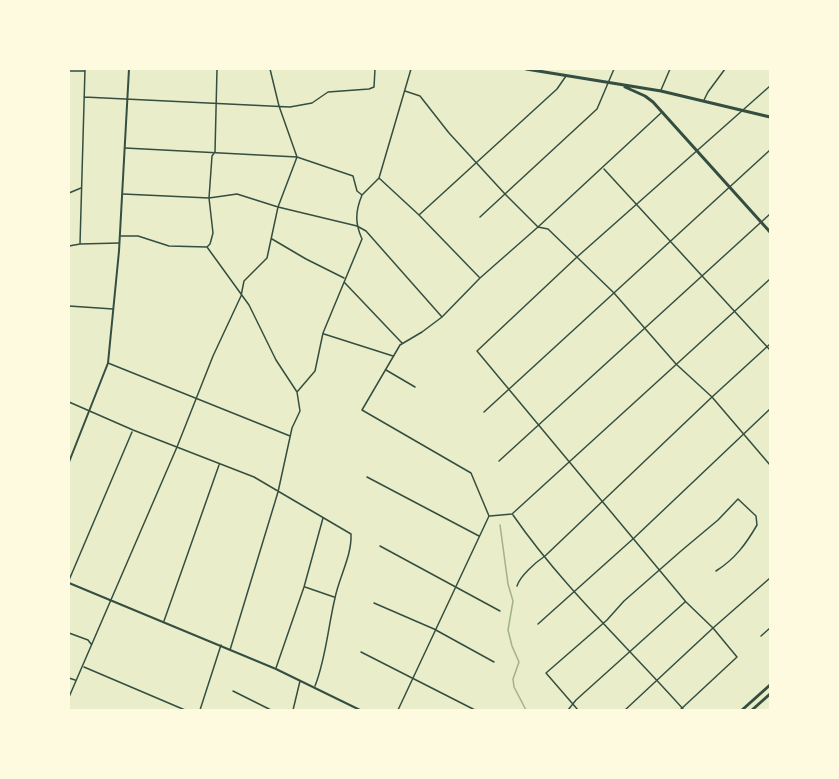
<!DOCTYPE html>
<style>
body{margin:0}
#map{position:relative;width:839px;height:779px;overflow:hidden;background:#e9edc9;font-family:"PT Sans Narrow",sans-serif}
canvas{display:block}
.frame{position:absolute;inset:0;border:70px solid #fefae0;pointer-events:none}
</style>
<div id="map">
<canvas width="839" height="779"></canvas>
<div class="frame"></div>
</div>
<script>
const g = document.querySelector('canvas').getContext('2d');
g.lineJoin = 'round';
function strokePath(path, color, width, dash) { g.strokeStyle = color; g.lineWidth = width; g.lineCap = dash ? 'butt' : 'round'; g.setLineDash(dash || []); g.stroke(path); }
const stream = new Path2D(`
 M500,525L508,584L513,601L508,630L512,646L519,662L513,679L514,687L526,710`);
const minor = new Path2D(`
 M69,71H84
 M661,90L670,69
 M405,91L420,96L449,133L505,194L538,227L548,229L614,293L676,364L712,397L770,465
 M84,97L290,107L312,103L328,92L369,89L374,87L375,69
 M704,100L708,92L725,69
 M125,148L297,157L353,176L357,191L362,195C355,212 355,223 362,239L323,333L315,371L297,392L300,411L292,428L278,492L230,650
 M604,169L770,350
 M379,178L419,215L479,277
 M69,193L81,188
 M123,194L209,198L237,194L278,207L357,226L366,231L442,317
 M362,195L379,178L411,69
 M419,215L557,89L566,76
 M480,217L597,109L614,69
 M121,236H138L169,246L207,247L249,305L276,360L297,392
 M272,239L306,259L344,278
 M80,244L85,69
 M69,246L80,244L119,243
 M207,247L210,244L213,233L209,198L212,156L215,152L217,69
 M344,282L402,343
 M69,306L113,309
 M324,334L393,356
 M108,363L290,436
 M386,370L415,387
 M69,402L133,430L254,477L351,534C352,556 339,577 335,598C328,627 326,658 315,686
 M484,412L770,150
 M499,461L770,214
 M367,477L479,536
 M513,515C562,586 627,646 684,710
 M490,516L512,514L770,279
 M380,546L500,611
 M69,580L132,432
 M517,586C520,576 536,562 545,556L712,397L770,344
 M305,587L334,597
 M374,603L434,629L494,662
 M164,621L219,465
 M538,624L634,538L770,409
 M69,633L88,640L91,644
 M761,636L770,628
 M361,652L475,710
 M84,667L185,710
 M276,668L304,587L323,518
 M69,678L75,680
 M233,691L271,710
 M69,697L177,447L213,356L241,296L244,281L267,258L278,207L297,157L279,106L270,69
 M200,710L221,645
 M293,710L300,681
 M398,710L489,516L471,473L362,410L400,345L422,332L442,317L480,278L538,227L661,113
 M568,710L576,700L685,602
 M578,710L546,673L607,620L624,601L681,551L718,520L738,499L756,516L757,525C746,544 735,559 716,571
 M625,710L713,628L770,578
 M680,710L737,657L713,628L686,602L477,351L577,257L770,86`);
const tertiary = new Path2D(`
 M69,462L108,363L119,251L129,69
 M69,583L276,669L360,710`);
const trunk = new Path2D(`
 M526,69L661,91L770,117
 M625,87L645,96L653,102L770,232
 M742,710L770,685
 M752,710L770,694`);
strokePath(stream, '#a3b18a', 1.5);
strokePath(minor, '#344e41', 1.5);
strokePath(tertiary, '#344e41', 2);
strokePath(trunk, '#344e41', 3);
</script>
